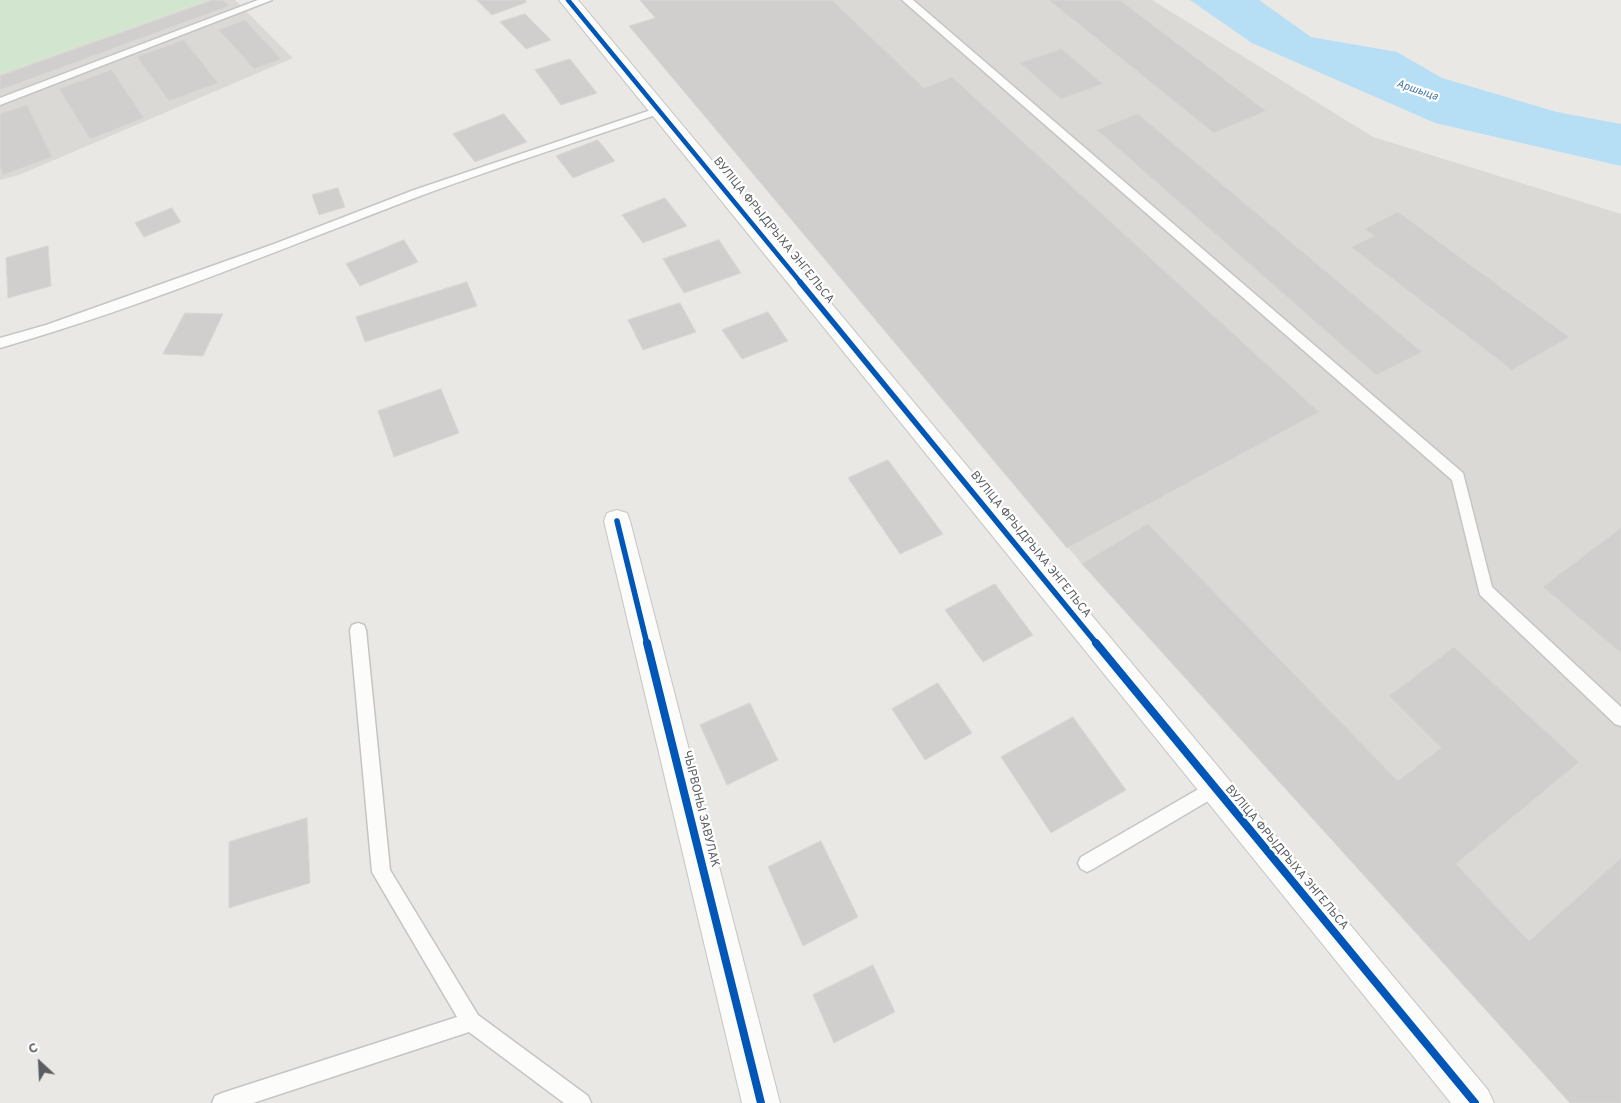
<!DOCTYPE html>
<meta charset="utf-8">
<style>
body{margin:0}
#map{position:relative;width:1621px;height:1103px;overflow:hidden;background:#e9e8e4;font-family:Overpass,sans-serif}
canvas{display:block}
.north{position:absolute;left:15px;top:1038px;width:50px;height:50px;-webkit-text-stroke:4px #fff;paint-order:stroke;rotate:335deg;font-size:14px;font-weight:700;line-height:20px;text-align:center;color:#5a5e62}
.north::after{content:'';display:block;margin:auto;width:18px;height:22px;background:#5a5e62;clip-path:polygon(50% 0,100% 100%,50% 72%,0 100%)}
</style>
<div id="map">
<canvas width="1621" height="1103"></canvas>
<div class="north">С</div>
</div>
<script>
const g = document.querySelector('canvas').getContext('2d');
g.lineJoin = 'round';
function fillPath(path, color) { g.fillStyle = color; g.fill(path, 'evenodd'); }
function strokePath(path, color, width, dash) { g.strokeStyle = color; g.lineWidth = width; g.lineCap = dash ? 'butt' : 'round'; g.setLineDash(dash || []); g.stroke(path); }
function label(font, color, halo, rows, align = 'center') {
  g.font = font + ' Overpass,sans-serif'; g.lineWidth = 4.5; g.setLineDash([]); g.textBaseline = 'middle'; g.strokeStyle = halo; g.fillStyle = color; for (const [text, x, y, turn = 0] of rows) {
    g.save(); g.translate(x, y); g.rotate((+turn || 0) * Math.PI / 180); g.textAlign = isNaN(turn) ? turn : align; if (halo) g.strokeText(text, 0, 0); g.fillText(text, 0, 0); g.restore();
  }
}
const industrial = new Path2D(`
 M209,0H235L293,58L19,175L0,180V74Z
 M640,0H1152L1373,137L1621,214V1103H1570L1082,564L629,26L655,18Z`);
const green = new Path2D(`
 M0,0H209L0,74Z`);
const water = new Path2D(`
 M1190,0H1259L1311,37L1397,52L1442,78L1557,112L1621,124V166L1435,123L1252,43Z`);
const building = new Path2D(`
 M213,0H224L229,6L0,90V76Z
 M477,0H525L527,2L492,15Z
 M640,0H832L924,88L952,77L1319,412L1067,548L629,26L655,18Z
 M1049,0H1120L1266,111L1214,133Z
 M525,14L551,40L526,49L500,22Z
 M245,20L281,59L254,69L219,30Z
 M184,40L218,83L169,101L137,57Z
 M1062,49L1103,84L1061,99L1020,63Z
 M570,59L597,93L561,105L535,70Z
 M112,70L144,118L90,139L59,89Z
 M27,105L52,157L3,175L0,167V114Z
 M504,114L527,142L475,162L453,134Z
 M1138,114L1422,352L1376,375L1097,130Z
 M598,140L615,161L573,178L556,156Z
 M338,188L345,207L319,215L312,195Z
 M665,198L687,226L643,243L622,215Z
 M172,208L181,222L144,237L135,223Z
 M1398,212L1569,337L1512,370L1351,247L1374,236L1365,229Z
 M404,240L418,262L360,286L346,264Z
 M719,240L741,273L684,293L663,259Z
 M48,246L51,286L8,298L6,258Z
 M467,282L477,306L365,342L356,317Z
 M680,303L696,332L643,350L628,320Z
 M768,312L788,341L742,359L722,330Z
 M185,313L223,314L203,356L163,354Z
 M441,389L459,433L394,457L378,411Z
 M888,460L943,534L900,554L848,478Z
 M1148,524L1398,781L1441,748L1389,696L1454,647L1579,762L1456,864L1529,941L1621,858V1103H1570L1082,564Z
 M1621,528V653L1543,587Z
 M995,584L1033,635L983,662L945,610Z
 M938,683L972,733L925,760L892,709Z
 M750,703L778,760L727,785L700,725Z
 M1073,717L1126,790L1051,833L1001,757Z
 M307,818L310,883L229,908V842Z
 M821,841L858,917L803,946L768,867Z
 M873,965L895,1012L834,1043L813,995Z`);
const lane = new Path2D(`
 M258,0H272L0,105V98Z
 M902,0H913L1463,473L1492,587L1621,707V726L1615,724L1480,595L1452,480Z
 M660,107L665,110L664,112C583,140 501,166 420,196C281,249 143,307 0,348V338L46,325L274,244L414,190Z
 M358,623L364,625L366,630L390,870L478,1015L588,1096L591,1103H564L469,1032L253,1103H212L215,1096L222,1093L457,1017L372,872L350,630L352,625Z
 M1214,780L1220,782L1223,788L1220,794L1093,869L1087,872L1081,869L1078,863L1081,857Z`);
const street = new Path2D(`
 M617,510L627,513L630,521L780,1103H742L604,521L607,513Z`);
const secondary = new Path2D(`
 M559,0H578L1488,1090L1494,1103H1451Z`);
const cyclewayFar2 = new Path2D(`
 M568,0L801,283`);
const cyclewayFar1 = new Path2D(`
 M800,282L1097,644
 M617,521L647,644`);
const cycleway = new Path2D(`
 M647,643L761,1103
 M1096,643L1475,1103`);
const farWaternames = [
 ["Аршыца",1417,91,19]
];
const streetNames = [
 ["ВУЛІЦА ФРЫДРЫХА ЭНГЕЛЬСА",773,231,51],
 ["ВУЛІЦА ФРЫДРЫХА ЭНГЕЛЬСА",1030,545,51],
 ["ЧЫРВОНЫ ЗАВУЛАК",700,809,76],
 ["ВУЛІЦА ФРЫДРЫХА ЭНГЕЛЬСА",1286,858,50]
];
fillPath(industrial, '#dbd9d5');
fillPath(green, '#d2e6cf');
fillPath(water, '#b6dff6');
fillPath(building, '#d0cfcd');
strokePath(building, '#d8d7d4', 1);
strokePath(lane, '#c5c5c5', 3);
strokePath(street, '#c5c5c5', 2);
strokePath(secondary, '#c6c6c6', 2);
fillPath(lane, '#fcfcfb');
fillPath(street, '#fcfcfb');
fillPath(secondary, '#fcfcfb');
strokePath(cyclewayFar2, '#0057b8', 4.5);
strokePath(cyclewayFar1, '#0057b8', 5.5);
strokePath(cycleway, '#0057b8', 8);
label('italic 11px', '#3c76a6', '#fff', farWaternames);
label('12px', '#5a5e62', '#fff', streetNames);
</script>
